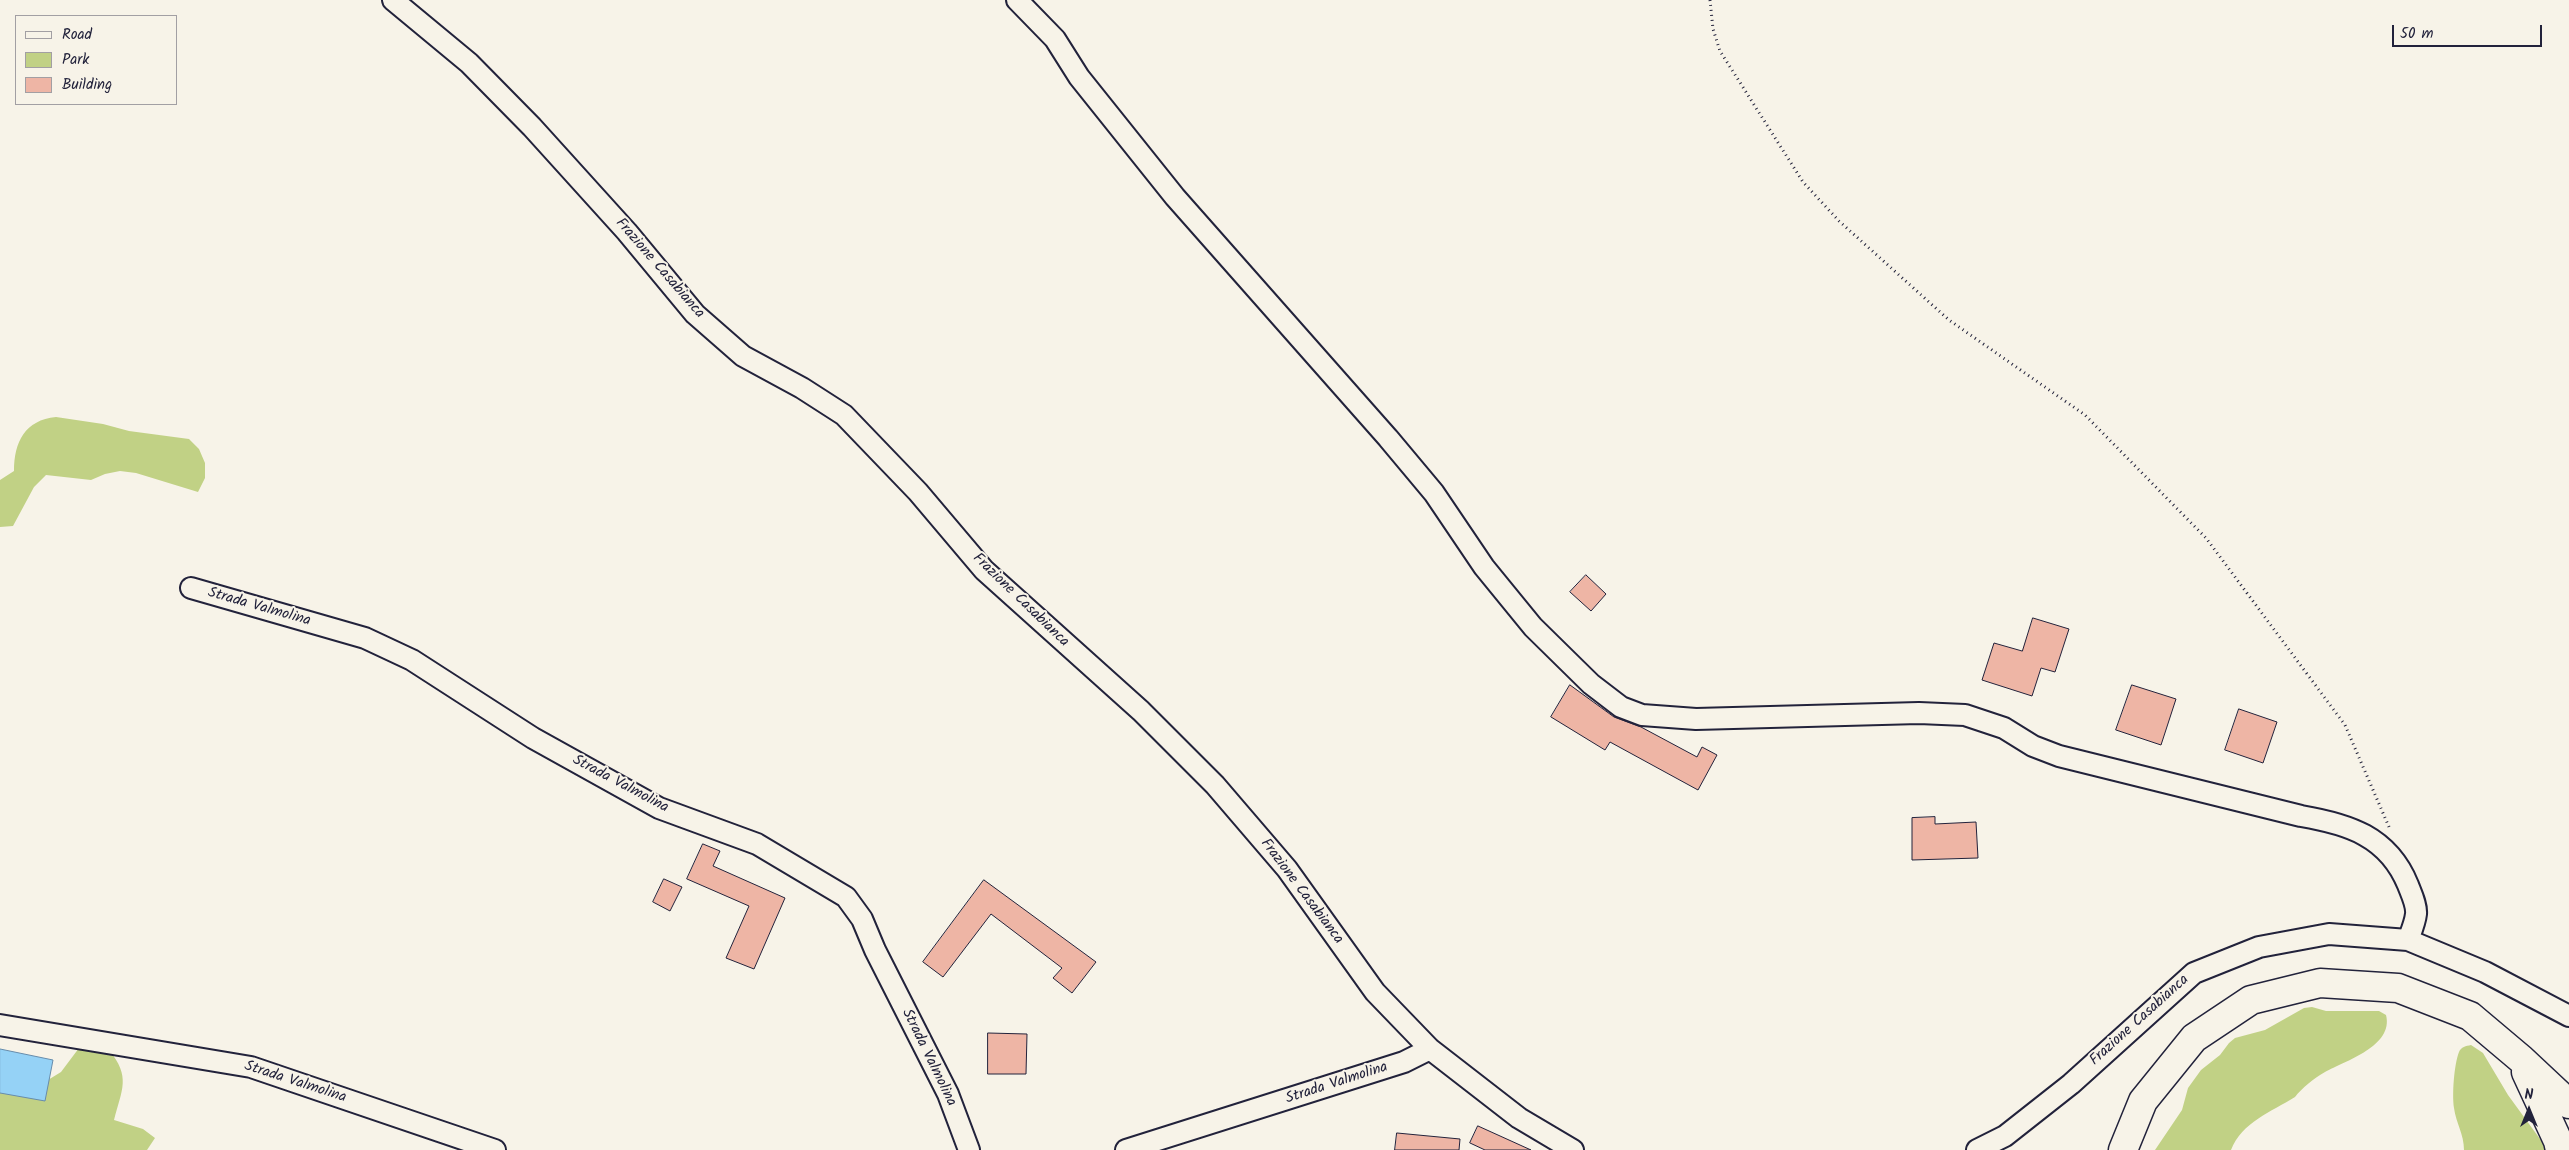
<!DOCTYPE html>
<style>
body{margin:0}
#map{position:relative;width:2569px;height:1150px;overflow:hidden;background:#f7f3e8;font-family:Kalam,sans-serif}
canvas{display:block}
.legend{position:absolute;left:15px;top:15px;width:162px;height:90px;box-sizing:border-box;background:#f7f3e8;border:1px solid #a29fa3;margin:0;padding:6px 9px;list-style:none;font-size:15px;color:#22223b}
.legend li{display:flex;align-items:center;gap:10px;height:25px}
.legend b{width:25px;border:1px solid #a29fa3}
.north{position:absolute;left:2504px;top:1085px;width:50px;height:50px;-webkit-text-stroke:4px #f7f3e8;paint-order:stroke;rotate:0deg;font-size:14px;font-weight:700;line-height:20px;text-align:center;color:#22223b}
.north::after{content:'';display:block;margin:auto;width:18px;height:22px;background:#22223b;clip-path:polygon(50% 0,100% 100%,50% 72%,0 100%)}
.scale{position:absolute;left:2392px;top:25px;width:150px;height:22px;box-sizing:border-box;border:2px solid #22223b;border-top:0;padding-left:6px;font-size:15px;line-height:18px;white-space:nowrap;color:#22223b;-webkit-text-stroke:4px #f7f3e8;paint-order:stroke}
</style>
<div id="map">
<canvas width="2569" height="1150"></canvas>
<ul class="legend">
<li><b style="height:6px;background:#f7f3e8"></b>Road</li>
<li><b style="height:14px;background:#c1d185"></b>Park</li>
<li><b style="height:14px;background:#eeb5a5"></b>Building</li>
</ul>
<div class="north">N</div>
<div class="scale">50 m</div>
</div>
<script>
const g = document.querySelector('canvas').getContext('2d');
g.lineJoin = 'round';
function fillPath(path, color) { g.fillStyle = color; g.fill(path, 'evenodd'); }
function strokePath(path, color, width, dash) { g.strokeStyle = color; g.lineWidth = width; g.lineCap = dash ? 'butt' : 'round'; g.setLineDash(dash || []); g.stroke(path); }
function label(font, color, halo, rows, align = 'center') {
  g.font = font + ' Kalam,sans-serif'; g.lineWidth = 4; g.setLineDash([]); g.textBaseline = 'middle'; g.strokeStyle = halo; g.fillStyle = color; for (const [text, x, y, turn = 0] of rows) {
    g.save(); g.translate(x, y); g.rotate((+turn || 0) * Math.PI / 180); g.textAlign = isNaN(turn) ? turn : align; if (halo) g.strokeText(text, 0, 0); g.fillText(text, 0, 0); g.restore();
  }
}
const green = new Path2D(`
 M56,417L103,424L129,431L189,439L199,449L205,463V478L198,492L136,473L120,471L105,474L91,480L46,475L34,487L13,526L0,527V480L14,471C14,442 25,420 56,417Z
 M2312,1007L2326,1011H2379L2386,1015C2394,1046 2345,1061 2325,1072C2314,1078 2302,1088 2295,1097C2271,1112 2242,1122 2231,1150H2155L2182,1110L2188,1088L2201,1070L2220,1055L2229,1043L2235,1038L2265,1030L2304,1008Z
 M2471,1045L2483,1053L2508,1095L2548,1150H2464C2464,1134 2456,1123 2454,1108C2452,1094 2454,1065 2459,1052C2461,1047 2466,1046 2471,1045Z
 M79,1048L109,1050C131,1077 122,1089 114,1120L143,1129L155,1138L147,1150H0V1083L48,1080L61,1072Z`);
const water = new Path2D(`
 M0,1049L53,1060L45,1101L0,1093Z`);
const building = new Path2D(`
 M1586,575L1606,594L1591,611L1570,592Z
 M2033,618L2069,629L2055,672L2041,668L2032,696L1982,680L1994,643L2022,651Z
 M1570,685L1614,717L1641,727L1697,757L1702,747L1717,755L1698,790L1610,742L1605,750L1551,717Z
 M2132,685L2176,699L2161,745L2116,730Z
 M2239,709L2277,722L2263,763L2225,750Z
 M1935,817V824L1976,822L1978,858L1912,860V818Z
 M703,844L720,851L713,866L785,898L754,969L726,958L749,906L687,879Z
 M664,879L682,887L670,911L653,902Z
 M984,880L1096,962L1072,993L1053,978L1062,968L991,914L943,977L923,962Z
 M988,1033L1027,1034L1026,1074H988Z
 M1478,1126L1531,1150H1485L1470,1143Z
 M1397,1133L1460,1139L1459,1150H1395Z`);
const path = new Path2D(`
 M1710,0L1713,29L1720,51L1803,182L1839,221L1949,320L2085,415L2206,538L2345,725L2389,827`);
const minor = new Path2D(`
 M393,0L469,63L532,127L627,232L695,314L743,356L802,388L844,415L918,492L984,570L1141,711L1215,785L1287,869L1375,992L1430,1049L1519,1118L1573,1150
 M1017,0L1055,39L1079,77L1175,197L1388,438L1434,493L1484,567L1533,627L1591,684L1621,707L1642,715L1696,719L1919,713L1965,715L2004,728L2033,746L2059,756L2301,816C2348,824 2388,836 2408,885C2411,893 2417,905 2416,914C2415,923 2411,932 2408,940
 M191,588L365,638L412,660L533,738L659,808L757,844L846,897L862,919L875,950L948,1094L969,1150
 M0,1025L251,1067L495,1150
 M1126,1150L1404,1062L1430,1049
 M1977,1150L2005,1136L2071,1084L2194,973L2259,947L2329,934L2408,940L2485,972L2569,1016`);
const highway = new Path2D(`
 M2526,1072L2558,1141L2560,1150
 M2123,1150L2143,1101L2194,1038L2251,1000L2320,983L2398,988L2470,1016L2521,1059L2569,1104`);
const streetNames = [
 ["Frazione Casabianca",659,269,49],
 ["Frazione Casabianca",1020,601,44],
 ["Strada Valmolina",259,608,16],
 ["Strada Valmolina",620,785,28],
 ["Frazione Casabianca",1301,892,53],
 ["Frazione Casabianca",2140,1021,-42],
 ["Strada Valmolina",928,1058,64],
 ["Strada Valmolina",295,1083,18],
 ["Strada Valmolina",1337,1084,-18]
];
fillPath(green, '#c1d185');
fillPath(water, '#95d2f6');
strokePath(water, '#678cab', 1);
fillPath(building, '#eeb5a5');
strokePath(building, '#22223b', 1);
strokePath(minor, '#22223b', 24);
strokePath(highway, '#22223b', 31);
strokePath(path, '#22223b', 3, [1, 4]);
strokePath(minor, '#f7f3e8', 20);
strokePath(highway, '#f7f3e8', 28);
label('15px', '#22223b', '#f7f3e8', streetNames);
</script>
